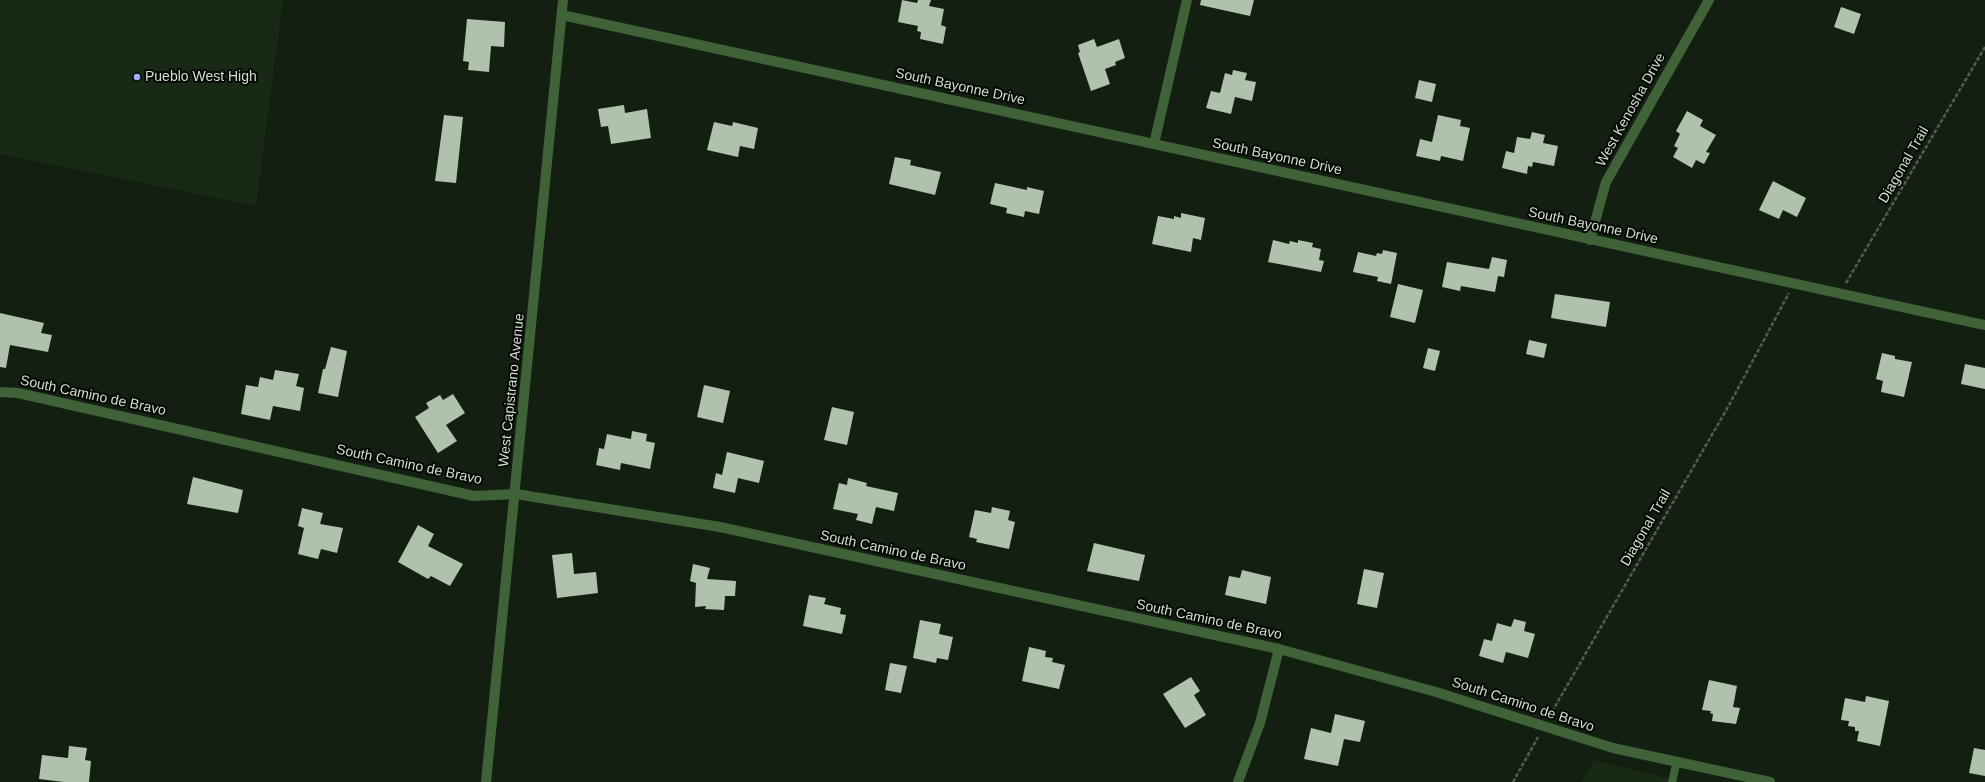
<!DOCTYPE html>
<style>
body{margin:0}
canvas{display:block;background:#131f11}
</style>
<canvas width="1985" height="782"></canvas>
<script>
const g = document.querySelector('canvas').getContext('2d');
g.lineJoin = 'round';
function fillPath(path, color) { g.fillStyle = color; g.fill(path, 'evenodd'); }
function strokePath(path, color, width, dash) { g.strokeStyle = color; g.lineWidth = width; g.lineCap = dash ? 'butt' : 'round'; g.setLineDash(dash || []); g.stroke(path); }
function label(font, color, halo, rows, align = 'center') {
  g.font = font + ' Helvetica,sans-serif'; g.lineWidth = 4; g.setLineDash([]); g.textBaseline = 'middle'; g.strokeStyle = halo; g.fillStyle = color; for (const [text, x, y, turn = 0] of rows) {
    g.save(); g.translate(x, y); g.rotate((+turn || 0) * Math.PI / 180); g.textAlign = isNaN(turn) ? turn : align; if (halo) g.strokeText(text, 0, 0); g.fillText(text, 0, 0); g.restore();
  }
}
const built = new Path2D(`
 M0,0H283L256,206L0,154Z
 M1594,760L1683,782H1581Z`);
const building = new Path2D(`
 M902,0L917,3L918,0H931L929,6L944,9L941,25L946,27L943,44L920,39L921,32L917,31L918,26L898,22Z
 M1201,0H1254L1250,16L1200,5Z
 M1841,7L1861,14L1854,34L1834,27Z
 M467,19L505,22L504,47L491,46L489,72L468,70L469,62L463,61Z
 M1094,39L1097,47L1119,39L1125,58L1115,62L1116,65L1105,69L1110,84L1091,91L1078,53L1080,52L1078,45Z
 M1233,70L1247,73L1245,80L1256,82L1252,101L1235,97L1231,114L1206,108L1211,91L1220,93L1225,73L1232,75Z
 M1419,80L1436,84L1432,102L1415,98Z
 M624,105L625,113L647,109L651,138L611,144L608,126L601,127L598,109Z
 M1687,111L1703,120L1700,126L1716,135L1706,152L1710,153L1704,164L1696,160L1692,168L1673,157L1678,148L1674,146L1680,134L1676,131Z
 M444,115L463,117L456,183L435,181Z
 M1438,115L1461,120L1460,126L1470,128L1463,161L1441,156L1440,161L1416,156L1420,139L1432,142Z
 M714,122L732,126L733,122L758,128L754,149L740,146L738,157L707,150Z
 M1532,132L1545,135L1543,143L1558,146L1554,166L1533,162L1532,167L1528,166L1527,174L1502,168L1506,151L1514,153L1517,137L1530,139Z
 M895,157L911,160L910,165L941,172L935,195L889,184Z
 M1773,181L1806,198L1797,217L1783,210L1779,219L1759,210Z
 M995,183L1027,190V187L1044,191L1039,214L1025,211L1024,217L1006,213L1007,208L990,204Z
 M1181,213L1205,218L1201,240L1193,238L1191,252L1152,244L1158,216L1174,219V216L1181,218Z
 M1273,240L1289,244L1290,241L1298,243V240L1313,243L1312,247L1321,249L1319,260L1324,261L1321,272L1268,262Z
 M1383,250L1397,253L1391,284L1377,281L1378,277L1353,272L1358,252L1376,256L1377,253L1382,254Z
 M1492,257L1507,260L1504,277L1498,276L1495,292L1461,286L1460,291L1442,287L1447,262L1489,269Z
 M1398,284L1423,290L1415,323L1390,317Z
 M1555,294L1610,302L1606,327L1551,318Z
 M0,313L44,323L41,333L52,335L48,352L10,345L6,368L0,367Z
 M1529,340L1547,344L1544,358L1526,354Z
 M331,347L347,351L338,397L318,393L323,369H325Z
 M1428,348L1440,351L1435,371L1423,368Z
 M1882,353L1895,356V359L1912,362L1904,397L1881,392L1883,381L1876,379Z
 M1965,364L1985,368V389L1961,384Z
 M275,370L299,374L296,386L304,388L300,411L273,406L270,420L241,414L246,385L258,387L260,377L273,380Z
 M704,385L730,391L723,423L697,417Z
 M453,394L465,413L446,425L457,441L438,453L415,417L429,408L426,403L440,395L443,400Z
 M832,407L854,412L847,445L824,440Z
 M632,431L647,434L646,441L655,443L650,469L621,463L620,470L596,465L599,448L604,449L607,434L631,439Z
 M727,452L764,461L759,483L738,478L735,493L713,488L716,473L722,475Z
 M193,477L243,490L238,513L187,504Z
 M848,478L867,483L866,486L898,493L894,511L876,507L872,524L856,520L858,514L833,509L839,483L847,485Z
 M992,507L1010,511L1008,520L1015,522L1009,549L976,542L977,539L969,537L975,510L991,513Z
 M302,508L323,513L320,524L343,528L337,553L321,549L318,559L298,554L304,528L298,526Z
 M418,525L434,534L428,546L463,564L450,586L431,576L428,579L398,562Z
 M1094,543L1145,555L1139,581L1087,571Z
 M572,553L574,574L596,572L598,593L557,598L552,555Z
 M693,564L710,568L707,579L736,581L735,596H725L724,610L705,609L706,606L695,607L696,583L690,581Z
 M1364,569L1384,573L1377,608L1357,604Z
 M1242,570L1271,577L1266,604L1225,595L1229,576L1240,578Z
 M809,595L826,598L824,604L841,608L840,614L846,615L842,634L803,626Z
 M1514,619L1526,622L1524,631L1535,634L1528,658L1506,652L1503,663L1479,656L1484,639L1492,641L1497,623L1511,627Z
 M920,620L941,624L939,634L953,637L948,660L937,658L936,663L913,658Z
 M1029,647L1046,651L1045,657L1053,658L1052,662L1065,665L1059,689L1022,681Z
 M890,663L907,666L901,693L885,690Z
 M1191,677L1200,691L1194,695L1206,715L1185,728L1163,694Z
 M1709,680L1737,686L1733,707L1740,708L1736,724L1712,721L1713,714L1710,713L1711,711L1702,710Z
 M1866,696L1889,701L1880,746L1857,741L1859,731H1855V727L1848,726L1849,721L1841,720L1845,698L1865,702Z
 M1335,714L1365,721L1360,742L1344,739L1338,766L1304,759L1311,728L1331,733Z
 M69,746L87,748L85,760L91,761L89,782H64L39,779L42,755L68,758Z
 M1974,748L1985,750V776L1969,773Z`);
const path = new Path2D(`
 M1846,283L1985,47
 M1549,717L1728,407L1789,293
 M1513,782L1538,737`);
const service = new Path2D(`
 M1672,782L1677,761`);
const minor = new Path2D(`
 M562,15L1985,325
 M1154,144L1187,0
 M1590,240L1606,182L1709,0
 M0,392L18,393L474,496L516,494L720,527L1279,649L1436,692L1613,748L1770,782
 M1238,782L1260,723L1279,649`);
const tertiary = new Path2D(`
 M486,782L563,0`);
const markers = [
 [137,77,4,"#9fb3fd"]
];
const poiNames = [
 ["Pueblo West High",145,77]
];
const streetNames = [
 ["South Bayonne Drive",960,87,12],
 ["West Kenosha Drive",1631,110,-61],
 ["South Bayonne Drive",1277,157,12],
 ["Diagonal Trail",1904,165,-60],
 ["South Bayonne Drive",1593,226,12],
 ["West Capistrano Avenue",512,390,-84],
 ["South Camino de Bravo",93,396,12],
 ["South Camino de Bravo",409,465,12],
 ["Diagonal Trail",1646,528,-60],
 ["South Camino de Bravo",893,551,12],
 ["South Camino de Bravo",1209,620,12],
 ["South Camino de Bravo",1523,705,18]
];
fillPath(built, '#182915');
fillPath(building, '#b0c1ad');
strokePath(path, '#535e51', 2.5, [4, 2]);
strokePath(service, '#3f6239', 8);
strokePath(minor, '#3f6239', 10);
strokePath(tertiary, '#3f6239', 10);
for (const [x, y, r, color] of markers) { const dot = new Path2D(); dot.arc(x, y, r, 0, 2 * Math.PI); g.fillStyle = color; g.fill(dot); strokePath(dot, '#040803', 1.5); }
label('14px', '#d5ddd3', '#040803', poiNames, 'left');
label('14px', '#d5ddd3', '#040803', streetNames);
</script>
